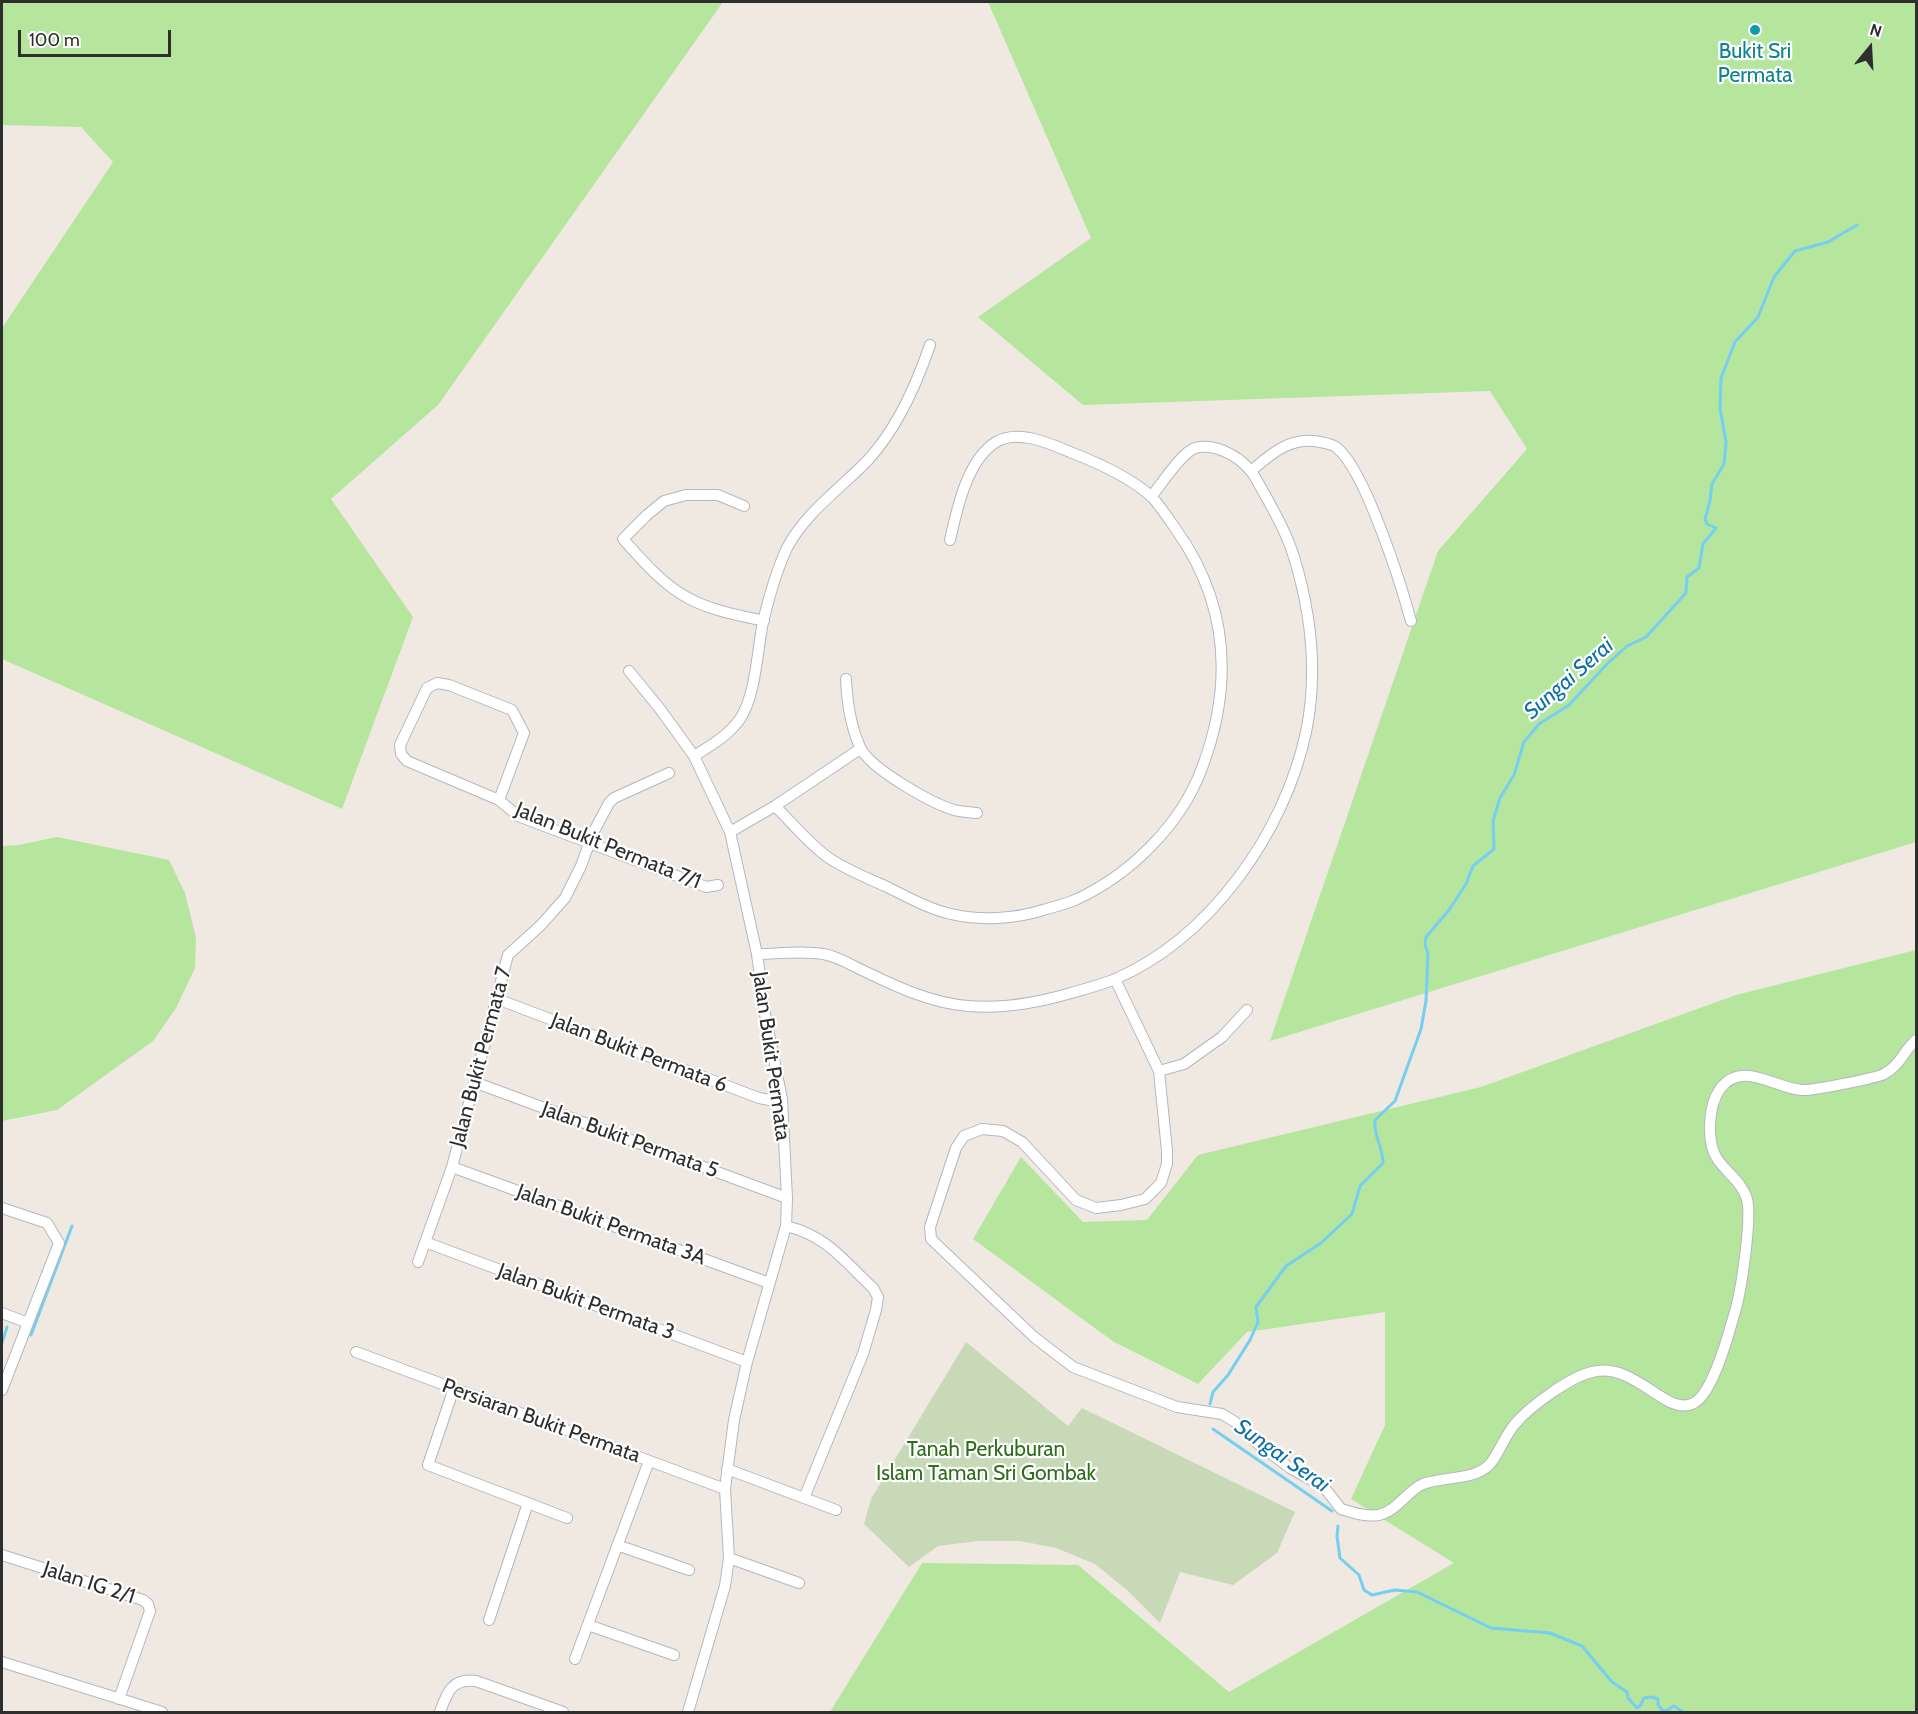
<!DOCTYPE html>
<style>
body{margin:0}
#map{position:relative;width:1918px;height:1714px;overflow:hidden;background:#efe9e1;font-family:Cabin,sans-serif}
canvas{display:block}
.frame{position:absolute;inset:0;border:3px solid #2e2e2e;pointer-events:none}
.north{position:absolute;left:1840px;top:18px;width:60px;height:60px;-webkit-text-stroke:4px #fff;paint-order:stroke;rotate:18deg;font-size:16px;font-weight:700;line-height:24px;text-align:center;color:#2e2e2e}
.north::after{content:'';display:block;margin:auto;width:21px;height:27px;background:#2e2e2e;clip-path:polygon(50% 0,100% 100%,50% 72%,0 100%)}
.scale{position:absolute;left:18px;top:30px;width:153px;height:27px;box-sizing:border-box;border:3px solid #2e2e2e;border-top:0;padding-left:8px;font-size:18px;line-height:21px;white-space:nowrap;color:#2e2e2e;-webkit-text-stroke:4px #fff;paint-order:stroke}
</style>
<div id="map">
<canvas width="1918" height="1714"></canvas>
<div class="frame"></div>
<div class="north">N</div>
<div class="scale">100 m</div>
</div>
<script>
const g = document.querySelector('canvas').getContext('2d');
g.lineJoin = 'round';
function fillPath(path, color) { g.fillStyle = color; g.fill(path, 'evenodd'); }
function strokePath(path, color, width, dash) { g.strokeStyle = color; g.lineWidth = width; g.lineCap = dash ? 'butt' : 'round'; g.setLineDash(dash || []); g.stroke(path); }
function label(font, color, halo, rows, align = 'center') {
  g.font = font + ' Cabin,sans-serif'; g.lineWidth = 4.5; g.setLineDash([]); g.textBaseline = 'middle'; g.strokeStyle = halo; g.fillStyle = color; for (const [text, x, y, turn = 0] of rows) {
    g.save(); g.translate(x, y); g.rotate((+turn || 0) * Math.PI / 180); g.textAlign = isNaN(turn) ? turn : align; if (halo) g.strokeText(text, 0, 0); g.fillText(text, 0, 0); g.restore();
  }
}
const green = new Path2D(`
 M2,2H723L438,405L331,499L413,617L342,809L2,659V328L113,162L81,127L2,125Z
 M988,2H1916V842L1270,1041L1438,551L1527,449L1490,391L1083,405L978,317L1091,238Z
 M57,837L169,860L185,893L196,938L195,968L176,1008L153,1041L57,1110L2,1121V846L19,845Z
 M1916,950V1712H830L922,1563L1078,1565L1229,1692L1454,1563L1351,1499L1385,1425V1312L1247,1332L1198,1384L1114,1342L973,1239L1021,1157L1083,1222L1147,1220L1198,1155L1481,1087L1736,995Z`);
const cemetery = new Path2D(`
 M966,1342L1068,1426L1082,1408L1295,1512L1277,1553L1233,1585L1180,1572L1160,1623L1127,1590L1095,1564L1056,1548L1020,1541H978L938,1546L909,1567L864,1524L871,1499Z`);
const stream = new Path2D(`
 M31,1335L72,1226
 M2,1343L7,1327
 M1210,1404L1213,1392L1228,1375L1250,1340L1258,1322L1256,1307L1286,1266L1321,1243L1352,1214L1360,1186L1383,1163C1383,1146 1373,1136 1375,1120L1395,1101L1421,1029L1426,1001L1428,953L1425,945L1426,937L1449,910L1466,884L1473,866L1494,849L1493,821L1500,798L1514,775L1524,742L1539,724L1569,705L1607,664L1627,646L1646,637L1686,593L1687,577L1699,568L1703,544L1716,528L1707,524L1705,519L1710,501L1712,484L1724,464L1726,442L1720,408L1721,378L1735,342L1758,317L1774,277L1795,251L1828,242L1857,225
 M1213,1429L1332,1511
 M1338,1526L1337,1536L1340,1558L1359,1575L1364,1590L1372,1595L1395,1590L1417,1592L1491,1628L1550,1633L1582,1646L1612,1682L1627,1692L1628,1698L1637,1708L1640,1706L1644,1698L1651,1697L1658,1699V1705L1662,1710L1666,1711L1674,1706L1683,1712`);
const minor = new Path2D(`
 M1251,471C1272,453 1291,436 1320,442C1325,443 1333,444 1337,448C1365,470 1401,584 1411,621
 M744,506L718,495H686L664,501L647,515L623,539C643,561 662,584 688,598C712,611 738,615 764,621
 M629,671L660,709L694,756L730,832L757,954L765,1014L782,1099L787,1198L786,1226L747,1362L734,1420L725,1489L729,1558L725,1586L688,1712
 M846,679C847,702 850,725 860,747C869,768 931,803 954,810C961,812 970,812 977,813
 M694,756C710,746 728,736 740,719C756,695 757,651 763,622C769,597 776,571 787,548C805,513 840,489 867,461C897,429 916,386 930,345
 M499,800L524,733L512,710L449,685L437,683L427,688L400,745L401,754L407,761L499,800L518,816L706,887L718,885
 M775,806C792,823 807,841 826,856C844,869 865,877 885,886C906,896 928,909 951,914C980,921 1015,919 1043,910C1054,907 1065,904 1075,900C1130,875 1181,825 1202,768C1234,683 1229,603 1175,528C1168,518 1160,506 1152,497C1131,478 1096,462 1070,452C1049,443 1018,429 996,442C967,460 957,509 950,540
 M730,832L775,806L860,749
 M757,954C778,954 802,950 823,954C837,956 851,965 864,971C897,987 931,1003 968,1006C1003,1009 1037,1003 1071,993C1085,989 1100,985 1113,980C1210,939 1285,832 1306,732C1318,674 1311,613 1294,557C1287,534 1275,513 1264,493C1259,485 1255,475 1249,469C1237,455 1214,443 1195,448C1181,453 1161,485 1151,497
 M1115,979L1159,1071L1167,1151V1164L1161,1183L1145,1199L1121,1205L1096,1208L1076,1200L1022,1142L1003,1131L982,1129L964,1136L956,1148L930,1227L931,1239L1034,1337L1073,1367L1177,1407L1222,1414L1235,1422L1257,1443L1290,1468L1324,1487L1341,1509C1353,1513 1366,1517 1379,1515C1397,1511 1407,1491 1423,1484C1443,1476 1473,1481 1489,1465C1498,1456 1505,1435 1515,1424C1529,1407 1570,1377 1592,1372C1636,1361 1666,1418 1694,1403C1713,1393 1728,1336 1734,1315C1741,1294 1752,1219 1747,1199C1742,1182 1727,1173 1718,1160C1706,1143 1708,1106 1720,1089C1742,1059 1776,1089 1802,1090C1810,1091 1877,1078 1884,1074C1900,1066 1904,1050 1916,1040
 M497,999L759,1098L770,1100L782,1099
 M1159,1071L1184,1064L1222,1037L1247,1010
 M474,1082L787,1198
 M452,1167L769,1283
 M2,1208L47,1223L59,1243L2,1390
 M786,1226C827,1236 843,1260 873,1288L878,1297L876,1310L863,1354L804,1498
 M425,1242L747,1362
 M418,1262L452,1167L508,955L541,925L565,898L581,866L593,833L609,803L614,798L669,773
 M2,1313L28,1323
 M356,1352L725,1489
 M454,1388L428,1465L567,1518
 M727,1469L836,1510
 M617,1545L689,1570
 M2,1555L143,1600L148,1604L150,1611L119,1699
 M729,1558L799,1583
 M489,1620L528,1503
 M588,1625L674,1655
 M575,1659L649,1461
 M2,1662L162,1712
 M440,1712C447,1692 452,1678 476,1681L563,1712`);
const markers = [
 [1755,30,6,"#0f9aa8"]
];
const cultureNames = [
 ["Bukit Sri",1755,52],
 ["Permata",1755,76]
];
const streetNames = [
 ["Jalan Bukit Permata 7/1",608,846,22],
 ["Jalan Bukit Permata 6",639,1053,21],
 ["Jalan Bukit Permata",771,1056,82],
 ["Jalan Bukit Permata 7",481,1057,-75],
 ["Jalan Bukit Permata 5",630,1140,20],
 ["Jalan Bukit Permata 3A",611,1225,20],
 ["Jalan Bukit Permata 3",586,1302,20],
 ["Persiaran Bukit Permata",541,1421,20],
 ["Jalan IG 2/1",89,1583,18]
];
const parkNames = [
 ["Tanah Perkuburan",986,1450],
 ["Islam Taman Sri Gombak",986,1474]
];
const waterNames = [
 ["Sungai Serai",1569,679,-41],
 ["Sungai Serai",1282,1456,35]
];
fillPath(green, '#b6e59e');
fillPath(cemetery, '#c8d9b8');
strokePath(stream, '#75cff0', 3);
strokePath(minor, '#b4b7c1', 12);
strokePath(minor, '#fff', 10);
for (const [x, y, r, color] of markers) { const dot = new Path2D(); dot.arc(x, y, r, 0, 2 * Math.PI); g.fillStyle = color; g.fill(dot); strokePath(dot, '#fff', 2); }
label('21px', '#0d838f', '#fff', cultureNames);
label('21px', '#2e2e2e', '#fff', streetNames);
label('21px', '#2c6e1b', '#fff', parkNames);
label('italic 22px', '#0d6fa3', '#fff', waterNames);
</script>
